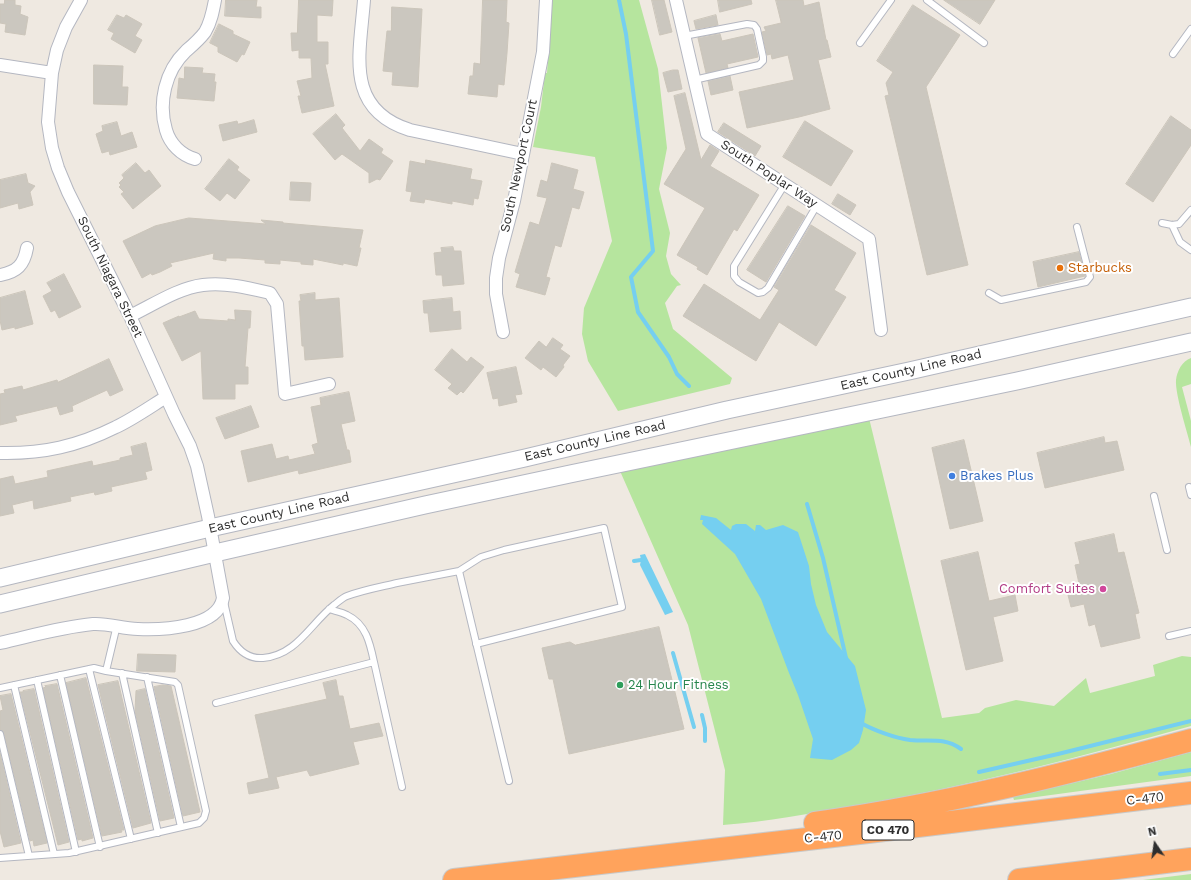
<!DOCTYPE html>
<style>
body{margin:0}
#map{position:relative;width:1191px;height:880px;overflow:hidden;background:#efe9e1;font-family:"Work Sans",sans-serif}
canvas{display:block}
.north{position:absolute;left:1135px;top:824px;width:40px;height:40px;-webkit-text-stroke:3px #fff;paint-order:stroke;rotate:347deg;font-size:11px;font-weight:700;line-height:16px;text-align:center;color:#2e2e2e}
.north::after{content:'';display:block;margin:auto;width:14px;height:18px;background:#2e2e2e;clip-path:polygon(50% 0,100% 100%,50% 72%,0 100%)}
</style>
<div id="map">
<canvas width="1191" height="880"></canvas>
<div class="north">N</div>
</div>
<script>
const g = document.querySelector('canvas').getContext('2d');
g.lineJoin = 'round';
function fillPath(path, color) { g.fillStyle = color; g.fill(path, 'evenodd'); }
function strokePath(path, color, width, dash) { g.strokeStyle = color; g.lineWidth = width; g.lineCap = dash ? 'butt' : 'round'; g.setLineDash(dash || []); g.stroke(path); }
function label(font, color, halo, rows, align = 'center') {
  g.font = font + ' "Work Sans",sans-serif'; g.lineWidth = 4; g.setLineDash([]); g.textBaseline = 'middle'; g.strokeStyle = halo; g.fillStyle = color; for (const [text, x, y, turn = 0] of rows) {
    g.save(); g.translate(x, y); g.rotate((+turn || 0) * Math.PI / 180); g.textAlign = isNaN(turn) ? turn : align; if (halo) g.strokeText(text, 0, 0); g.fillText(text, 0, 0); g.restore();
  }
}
const green = new Path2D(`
 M552,0H639L658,69L667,148L659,189L670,233L666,256L671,274L681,285L677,286L665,303L673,329L732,378L730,384L618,411L588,361L582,334L584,308L612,241L595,157L533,147L541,107L545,73H547Z
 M1191,358V384L1182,387L1191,421V447C1187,431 1175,394 1176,380C1177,371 1182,361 1191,358Z
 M869,418L942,718L979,713L985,708L1016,700L1054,706L1086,678L1090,693L1155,676L1153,665L1182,656L1191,657V726C1080,757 969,786 855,806C811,813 767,822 723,825L725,770L688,625L620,471Z
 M1191,752V776L1014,800L1013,797L1111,774Z
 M1191,874V880H1143Z`);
const water = new Path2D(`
 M701,515L716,518L731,530L732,526L736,524H746L755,531L756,525H760L766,530L783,525L798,532L809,566L811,584L816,605L827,632L855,666L866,710L863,730L859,743L851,750L832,760L810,758L813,739L798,695L789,673L761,599L735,554L702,524L703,520H700Z
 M645,554L673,612L665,615L640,565L641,560L640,555Z`);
const stream = new Path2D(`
 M619,0L626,34L653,251L631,277L638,312L669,357L677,374L689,386
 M807,504L823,558L846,658
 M634,561L641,560
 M673,653L694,727
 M702,715L705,728V741
 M861,723C873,730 895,738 910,740C930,742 944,737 961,749
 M979,772L1058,754L1191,721
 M1160,774L1191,770`);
const building = new Path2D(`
 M5,0H15V5L21,6L20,14L28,17L25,35L5,32L6,24L0,23V4H4Z
 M226,0H257L256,7H261V18L225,16Z
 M299,0H333L332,16L317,15V42H328V64H325L334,106L302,113L298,96H301L297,81L312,78L311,58H299V50L292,51L291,33H297Z
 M483,0H507L506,22L509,23L507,53L504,85L498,84L497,97L468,94L470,76H473L474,63L480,64Z
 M652,0H664L672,32L660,35Z
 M718,0H751L752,4L720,12Z
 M776,0H803L804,6L819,2L826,40H827L831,57L818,60L830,109L799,117L747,128L739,92L794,80L788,55L772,59L771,54L767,55L762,32L766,31L764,27L781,23Z
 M944,0H995L980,24Z
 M913,5L960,35L926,87L968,265L927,275L885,96L889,95L886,83L893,72L877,61Z
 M392,7L422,9L418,87L392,85L393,72L383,71L387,31H391Z
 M117,15L124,18L126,15L142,24L135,36L142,40L135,53L111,39L114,33L108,30Z
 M716,15L718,25L696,29L694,21Z
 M219,24L233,31V34L250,42L244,55L242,54L237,62L218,52V47L210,43Z
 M720,34L722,41L753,34L758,57L727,64L728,68L706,73L698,38Z
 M94,65L123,66L122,87H128L127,105L94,104Z
 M185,67L203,68L202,73L215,74L214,82H216L214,101L177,98L179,78L184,79Z
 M673,70H678L682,89L668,92L663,73Z
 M730,76L733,90L711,95L708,81Z
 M685,93L701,160L710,145L719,151L710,166L759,195L737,231L734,229L707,275L697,269L698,267L677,255L705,208L664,184L686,149L674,96Z
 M336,114L345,125L342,128L360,151L369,139L383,149L381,153L393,161L380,180L377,179L369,183V173L342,154L335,160L313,134Z
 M1171,116L1191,130V145L1153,202L1126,184Z
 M254,120L257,132L223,141L219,125L237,121L238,124Z
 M805,121L853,151L831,186L783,157Z
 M117,122L121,136L132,132L137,147L110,155L109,151L102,153L96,134L103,131L102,126Z
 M724,123L761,146L755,156L718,132Z
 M229,159L239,167L237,170L250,180L235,199L227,193L220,201L205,189Z
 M426,160L472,169L470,179L482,181L478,199L474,198L473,205L452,201V204L425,199L424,203L410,201L412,192L406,191L410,161L425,164Z
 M136,163L145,173L149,170L161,186L133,209L121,194L124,192L119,187L121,185L119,183L124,178L122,175Z
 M552,163L578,170L573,189L584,192L579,209L572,207L561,247L555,245L546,277L550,278L545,295L516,287L520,274L515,272L530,222L539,225L547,198L537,196L541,180L547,182Z
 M26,174L28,183L35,186L30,192L33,205L19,209L18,203L0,208V180Z
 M291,182L311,183L310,201L290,200Z
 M838,194L856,205L850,215L832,204Z
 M788,206L805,216L766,282L747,270Z
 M189,218L266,224L261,220L283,222V223L363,230L359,248H361L357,266L343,263V265L313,259V265L301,264V262L280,260V264L265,263V260L239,258H226V261L213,259L214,253L170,263L172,266L160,272L152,275L151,273L142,278L123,241L155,226Z
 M811,225L856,253L834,290L846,297L816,346L779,322L756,361L683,316L704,284L760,320L779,290L774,287Z
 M453,247L454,251H461L464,284L443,286L442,275H436L434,253L442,252L441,248Z
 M1079,252L1085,276L1038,287L1033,262Z
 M64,274L81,307L59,318L55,310L51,312L43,296L52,291L47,283Z
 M25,291L33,324L15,329V327L2,330L0,320V298Z
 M315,293V300L339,298L343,357L305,360L304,346H302L299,301H301L300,295Z
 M452,298L453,312L460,311L461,329L430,332L428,313H424L423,301Z
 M235,310L251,311L250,328H248L245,367H248V384H235V399H203L201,351L182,361L163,323L179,316V317L195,311L199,319L228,321V319L235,320Z
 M553,338L563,345L560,349L570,356L563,365L564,367L556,377L543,367L541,370L525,358L539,341L546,347Z
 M452,349L467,362L471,357L484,367L463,393L461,391L457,395L448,388L452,384L435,370Z
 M109,359L123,390L110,396L107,390L72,406L73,411L60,415L57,406L15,416L17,421L0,425V394L5,393L4,390L22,386L23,390L57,380L58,382Z
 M516,367L522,394L515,395L517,402L499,406L498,398L493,399L487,373Z
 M349,392L355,421L341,424L347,450H349L351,462L299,474L298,470L248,482L241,451L272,444L276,459L288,456L289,460L315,454L312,445L318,443L311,407L321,405L320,398Z
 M251,406L259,427L225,439L216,418Z
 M1104,437L1105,443L1117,441L1124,470L1045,488L1037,453Z
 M964,440L983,521L950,529L932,448Z
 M146,443L152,470L145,472L147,479L111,487L112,491L95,495L94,492L70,497L71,501L34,509L33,500L12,505L14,513L0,516V479L13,476L15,484L48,477L47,471L92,461L93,466L120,460V458L133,455L131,447Z
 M1114,534L1118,553L1124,552L1139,613L1135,614L1140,638L1101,647L1095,624L1089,626L1084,604L1071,607L1067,591L1080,588L1075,565L1080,564L1075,543Z
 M978,552L989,601L1015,595L1018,611L993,617L1003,661L966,670L941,561Z
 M659,627L684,729L569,754L553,679H549L542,648L570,642L575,645Z
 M138,654L176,655L175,672L137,671Z
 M86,678L124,830H121L122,832L102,836L66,683Z
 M336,680L339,696H343L350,729L379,723L383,736L353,742L359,764L310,776L307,770L276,777L279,788L249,794L247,783L269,778L255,715L327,699L323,683Z
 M118,681L151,823L133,828L98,685Z
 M57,684L93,838L82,841V839L78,840L43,688L46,687L45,686Z
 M163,685L171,686L200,812L183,816L154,687Z
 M34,689L69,842L58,845L20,692H23V691Z
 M145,689L174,818L160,821L135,711L136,691Z
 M11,694L47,843L34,846L33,840L30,841L4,733L0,730V711L3,710L0,696Z
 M0,753L21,843L4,847L0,831Z`);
const lane = new Path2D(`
 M927,0L984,43
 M684,36L747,24L754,25L757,29L763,57V61L759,65L694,80
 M860,43L891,0
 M1173,54L1191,29
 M785,184L734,266V276L739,282L758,293L763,292L768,288L817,205
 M1162,223L1172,225L1179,224L1191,210
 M1172,225L1180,242L1191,250
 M989,293L1001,300L1086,282L1090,277L1077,227
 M1189,487L1191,495
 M1154,496L1167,550
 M459,571L481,557L504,550L604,528L622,607L476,644
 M224,602L233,641C240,652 250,659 263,658C297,655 310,624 334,605C338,602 342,598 347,596C363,590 380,587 397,583C418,579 439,575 459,571L509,781
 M1169,636L1191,631
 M374,662L402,787
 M89,669L131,839
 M106,671L117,625
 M122,673L158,833
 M60,675L100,847
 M147,677L181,827
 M37,680L76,852
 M14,685L54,854
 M0,688L94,668L106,671L175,682L178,685L206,811L204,818L199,823L69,853L0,858
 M216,703L374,662C370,643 366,624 347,615C342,612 335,611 329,609
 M0,734L29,856`);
const street = new Path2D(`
 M364,0C360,54 344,109 410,130L523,154
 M676,0L707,134L869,239L881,330
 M0,65L52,73
 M195,159C181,155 170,144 166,130C158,103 165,71 186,51C193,45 199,40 205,32C211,22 213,11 215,0
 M0,275C17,272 24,265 27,248
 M130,316C153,305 178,288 203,285C225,282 249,288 270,293L277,304L285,394L329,384
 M503,332L496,294V278L499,258L514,201L543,52L546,0
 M0,453C43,454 78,446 116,427C133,419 150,407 166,397
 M0,643C31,636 61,627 93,624C109,623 122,629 138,629C162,630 218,628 223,598L208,516L197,466L190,446L174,414L130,316L68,192L58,168L52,148L48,122L52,73L57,50L66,27L81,0`);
const secondary = new Path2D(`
 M0,578L210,528L525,458L727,410L909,371L1191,307
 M0,604L215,553L425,505L570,474L1017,381L1191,342`);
const highway = new Path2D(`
 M815,823C943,805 1066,774 1191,740
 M454,880L868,832L1191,793
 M1019,880L1191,859`);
const markers = [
 [1060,268,4,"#e8710a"],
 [952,476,4,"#3f7fe0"],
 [1103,589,4,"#d1479c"],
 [620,685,4,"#2e9e5b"]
];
const shields = [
 [888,830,52]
];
const shieldNames = [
 ["CO 470",888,830]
];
const streetNames = [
 ["South Newport Court",519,166,-78],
 ["South Poplar Way",769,174,33],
 ["South Niagara Street",110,277,64],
 ["East County Line Road",911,370,-13],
 ["East County Line Road",595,441,-13],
 ["East County Line Road",279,513,-13],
 ["C-470",1145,799,-7],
 ["C-470",823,837,-6]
];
const foodNames = [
 ["Starbucks",1068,268]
];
const shopNames = [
 ["Brakes Plus",960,476]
];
const hotelNames = [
 ["Comfort Suites",1095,589]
];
const leisureNames = [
 ["24 Hour Fitness",628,685]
];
fillPath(green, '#b6e59e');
fillPath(water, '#75cff0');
strokePath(stream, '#75cff0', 4);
fillPath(building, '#cbc7bf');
strokePath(building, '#cbc5ba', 1);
strokePath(lane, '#b4b7c1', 8);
strokePath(street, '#b4b7c1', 14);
strokePath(secondary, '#b4b7c1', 19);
strokePath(highway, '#c9c9c9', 24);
strokePath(lane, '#fff', 6);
strokePath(street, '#fff', 12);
strokePath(secondary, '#fff', 17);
strokePath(highway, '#ffa35c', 22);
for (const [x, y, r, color] of markers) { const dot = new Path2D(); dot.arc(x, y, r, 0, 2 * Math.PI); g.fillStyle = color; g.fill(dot); strokePath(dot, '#fff', 1.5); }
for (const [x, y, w] of shields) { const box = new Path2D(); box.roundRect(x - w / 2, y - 10, w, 20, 3); g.fillStyle = '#fff'; g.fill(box); strokePath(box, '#2e2e2e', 1); }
label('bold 12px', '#2e2e2e', null, shieldNames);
label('13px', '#2e2e2e', '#fff', streetNames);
label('13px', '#c56008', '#fff', foodNames, 'left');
label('13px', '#366cbe', '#fff', shopNames, 'left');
label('13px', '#b23c85', '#fff', hotelNames, 'right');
label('13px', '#27864d', '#fff', leisureNames, 'left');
</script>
